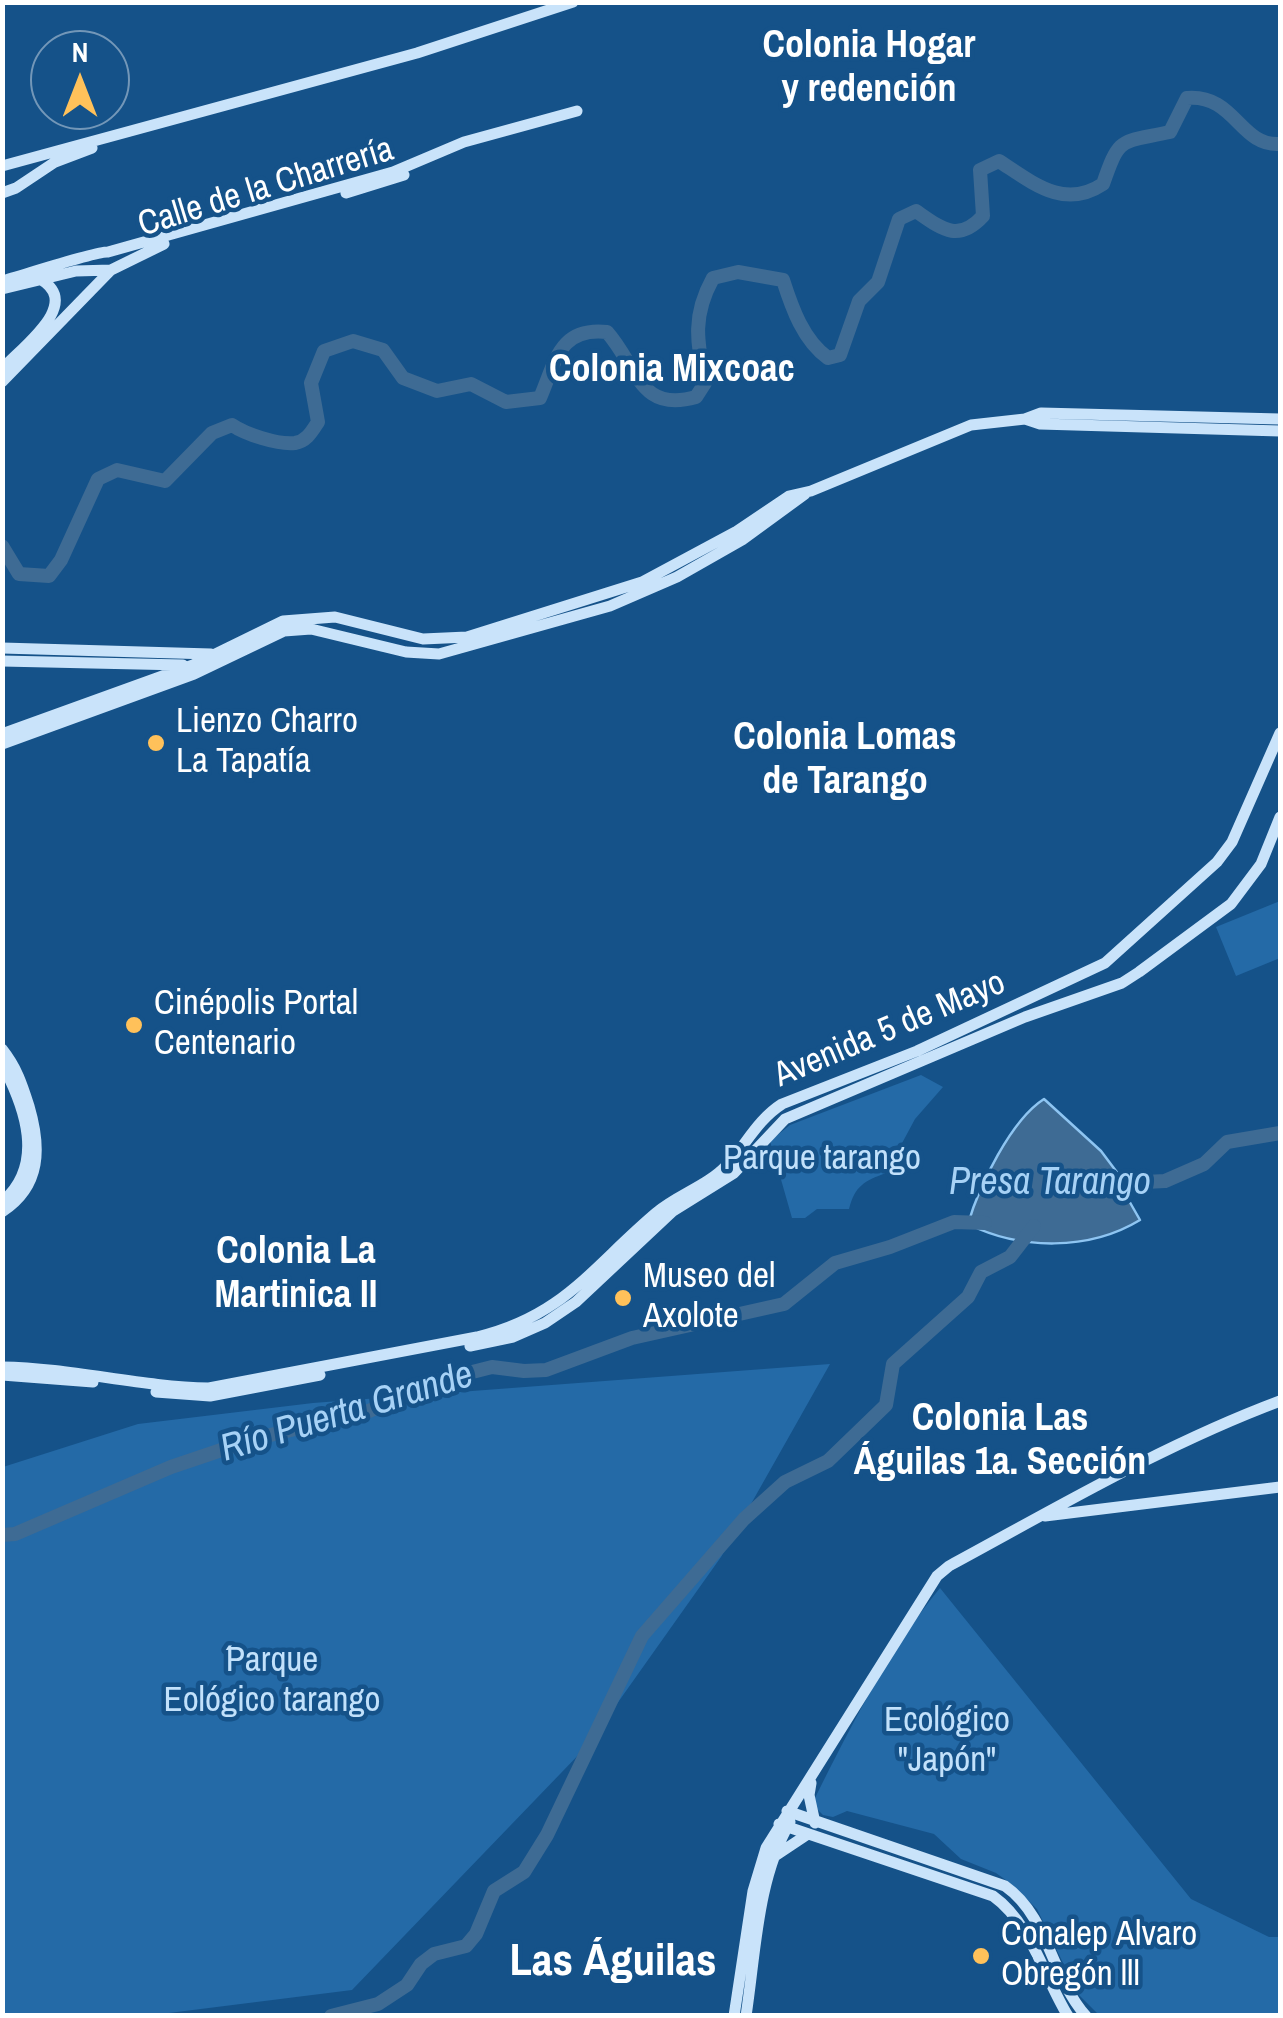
<!DOCTYPE html>
<meta charset="utf-8">
<style>
body{margin:0}
#map{position:relative;width:1283px;height:2018px;overflow:hidden;background:#155289;font-family:"Archivo Narrow",sans-serif}
canvas{display:block}
.frame{position:absolute;inset:0;border:5px solid #fff;pointer-events:none}
.north{position:absolute;left:30px;top:30px;width:100px;height:100px;box-sizing:border-box;background:#155289;border:2px solid #7397b8;border-radius:50%;rotate:0deg;font-size:28px;font-weight:700;line-height:40px;text-align:center;color:#fff}
.north::after{content:'';display:block;margin:auto;width:35px;height:45px;background:#ffc15a;clip-path:polygon(50% 0,100% 100%,50% 72%,0 100%)}
</style>
<div id="map">
<canvas width="1283" height="2018"></canvas>
<div class="frame"></div>
<div class="north">N</div>
</div>
<script>
const g = document.querySelector('canvas').getContext('2d');
g.lineJoin = 'round';
function fillPath(path, color) { g.fillStyle = color; g.fill(path, 'evenodd'); }
function strokePath(path, color, width, dash) { g.strokeStyle = color; g.lineWidth = width; g.lineCap = dash ? 'butt' : 'round'; g.setLineDash(dash || []); g.stroke(path); }
function label(font, color, halo, rows, align = 'center') {
  g.font = font + ' "Archivo Narrow",sans-serif'; g.lineWidth = 9; g.setLineDash([]); g.textBaseline = 'middle'; g.strokeStyle = halo; g.fillStyle = color; for (const [text, x, y, turn = 0] of rows) {
    g.save(); g.translate(x, y); g.rotate((+turn || 0) * Math.PI / 180); g.textAlign = isNaN(turn) ? turn : align; if (halo) g.strokeText(text, 0, 0); g.fillText(text, 0, 0); g.restore();
  }
}
const green = new Path2D(`
 M1280,901V958L1236,976L1216,927Z
 M921,1075L943,1087L915,1119L886,1173C864,1181 855,1186 849,1209H817L805,1218H792L770,1141L790,1125Z
 M830,1364L721,1557L587,1746L352,1990L153,2015H3V1467L138,1424L313,1403Z
 M940,1588L1191,1899L1269,1937H1280V2015H1099L1078,1994L1037,1909L1010,1883L996,1873L961,1859L934,1834L847,1811L833,1817L823,1815L816,1808L815,1798C851,1726 889,1650 940,1588Z`);
const water = new Path2D(`
 M1044,1099L1101,1151L1125,1183L1124,1192L1140,1220C1089,1251 1020,1250 968,1224C979,1186 1011,1120 1044,1099Z`);
const river = new Path2D(`
 M2,546L19,574L49,576L61,560L98,479L117,470L165,481L212,433L232,425C245,434 278,445 295,443C307,441 312,431 318,422L311,383L324,351L353,341L383,350L403,378L437,391L471,384L506,402L540,398C556,361 559,327 607,332C638,367 639,413 696,397L705,383C697,341 692,316 713,278L738,272L783,280C792,308 803,340 828,358L840,355L859,301L878,282L899,219L916,211C942,229 958,243 983,216L980,170L999,161C1033,183 1064,210 1103,184C1120,135 1120,143 1170,132L1187,98C1235,94 1240,147 1280,144
 M1112,1189L1125,1183L1165,1181L1204,1164L1227,1142L1280,1133
 M2,1535L15,1534L171,1467L254,1439L369,1411L433,1382L492,1367L524,1371L546,1370L632,1338L784,1304L835,1263L890,1247L954,1222L985,1223
 M331,2016L378,2004L407,1985L421,1964L434,1954L466,1946L476,1934L494,1891L524,1872L547,1835L642,1636L744,1519L785,1482L828,1461L886,1405L893,1364L968,1297L981,1272L1010,1257L1034,1226`);
const secondary = new Path2D(`
 M2,166L417,53L573,2
 M2,193L16,188L55,162L92,148
 M346,193L404,175
 M2,281C21,276 96,251 108,252L393,172L464,142L577,111
 M2,289L76,271L111,270L164,244
 M2,369C23,346 83,304 40,279
 M2,382L111,270
 M1025,419L1040,424L1280,431
 M2,648L211,654
 M2,661L183,665
 M2,734L193,665L283,621L335,617L423,639L467,637L642,582L737,531L789,496L811,491L971,425L1025,419L1041,413L1280,419
 M2,744L194,674L284,631L311,629L406,652L439,654L610,606L677,577L742,540L805,494
 M2,1049C17,1068 22,1084 29,1106C41,1147 42,1186 2,1212
 M2,1064C25,1107 46,1165 2,1202
 M470,1346L513,1337L545,1323L576,1302L673,1211L734,1173L785,1119L1025,1017L1122,983L1139,972L1231,904L1261,864L1280,817
 M2,1367C72,1368 140,1387 209,1388L477,1337C564,1316 592,1267 656,1213C677,1195 707,1186 726,1166C746,1145 757,1120 782,1104L917,1051L1105,963L1217,862L1232,842L1280,733
 M2,1375L93,1382
 M156,1392L210,1396L320,1375
 M1045,1516L1280,1487
 M811,1783L809,1795L815,1823
 M787,1811L1005,1886C1049,1917 1051,1977 1086,2016
 M779,1824L993,1896C1031,1923 1044,1977 1068,2016
 M775,1856L808,1834
 M734,2016L753,1891L766,1848L937,1576L949,1566C1058,1507 1165,1444 1280,1401
 M746,2016C756,1950 757,1880 790,1822`);
const markers = [
 [156,743,10,"#ffc15a"],
 [134,1025,10,"#ffc15a"],
 [623,1298,10,"#ffc15a"],
 [981,1956,10,"#ffc15a"]
];
const streetNames = [
 ["Calle de la Charrería",266,188,-17],
 ["Avenida 5 de Mayo",890,1030,-23]
];
const poiNames = [
 ["Lienzo Charro",176,723],
 ["La Tapatía",176,763],
 ["Cinépolis Portal",154,1005],
 ["Centenario",154,1045],
 ["Museo del",643,1278],
 ["Axolote",643,1318],
 ["Conalep Alvaro",1001,1936],
 ["Obregón lll",1001,1976]
];
const parkNames = [
 ["Parque tarango",822,1160],
 ["´Parque",272,1662],
 ["Eológico tarango",272,1702],
 ["Ecológico",947,1722],
 ["\"Japón\"",947,1762]
];
const neighbourhoodNames = [
 ["Colonia Hogar",869,47],
 ["y redención",869,91],
 ["Colonia Mixcoac",672,371],
 ["Colonia Lomas",845,739],
 ["de Tarango",845,783],
 ["Colonia La",296,1253],
 ["Martinica II",296,1297],
 ["Colonia Las",1000,1420],
 ["Águilas 1a. Sección",1000,1464]
];
const waterNames = [
 ["Presa Tarango",1050,1184],
 ["Río Puerta Grande",347,1413,-17]
];
const districtNames = [
 ["Las Águilas",613,1963]
];
fillPath(green, '#246aa7');
fillPath(water, '#3e6b94');
strokePath(water, '#8ec5f2', 2.5);
strokePath(river, '#3e6b94', 14);
strokePath(secondary, '#c9e3fa', 11);
for (const [x, y, r, color] of markers) { const dot = new Path2D(); dot.arc(x, y, r, 0, 2 * Math.PI); g.fillStyle = color; g.fill(dot); strokePath(dot, '#155289', 4); }
label('35px', '#fff', '#155289', streetNames);
label('35px', '#fff', '#155289', poiNames, 'left');
label('35px', '#c2e1fb', '#155289', parkNames);
label('bold 38px', '#fff', '#155289', neighbourhoodNames);
label('italic 38px', '#a7d2f6', '#155289', waterNames);
label('bold 45px', '#fff', '#155289', districtNames);
</script>
